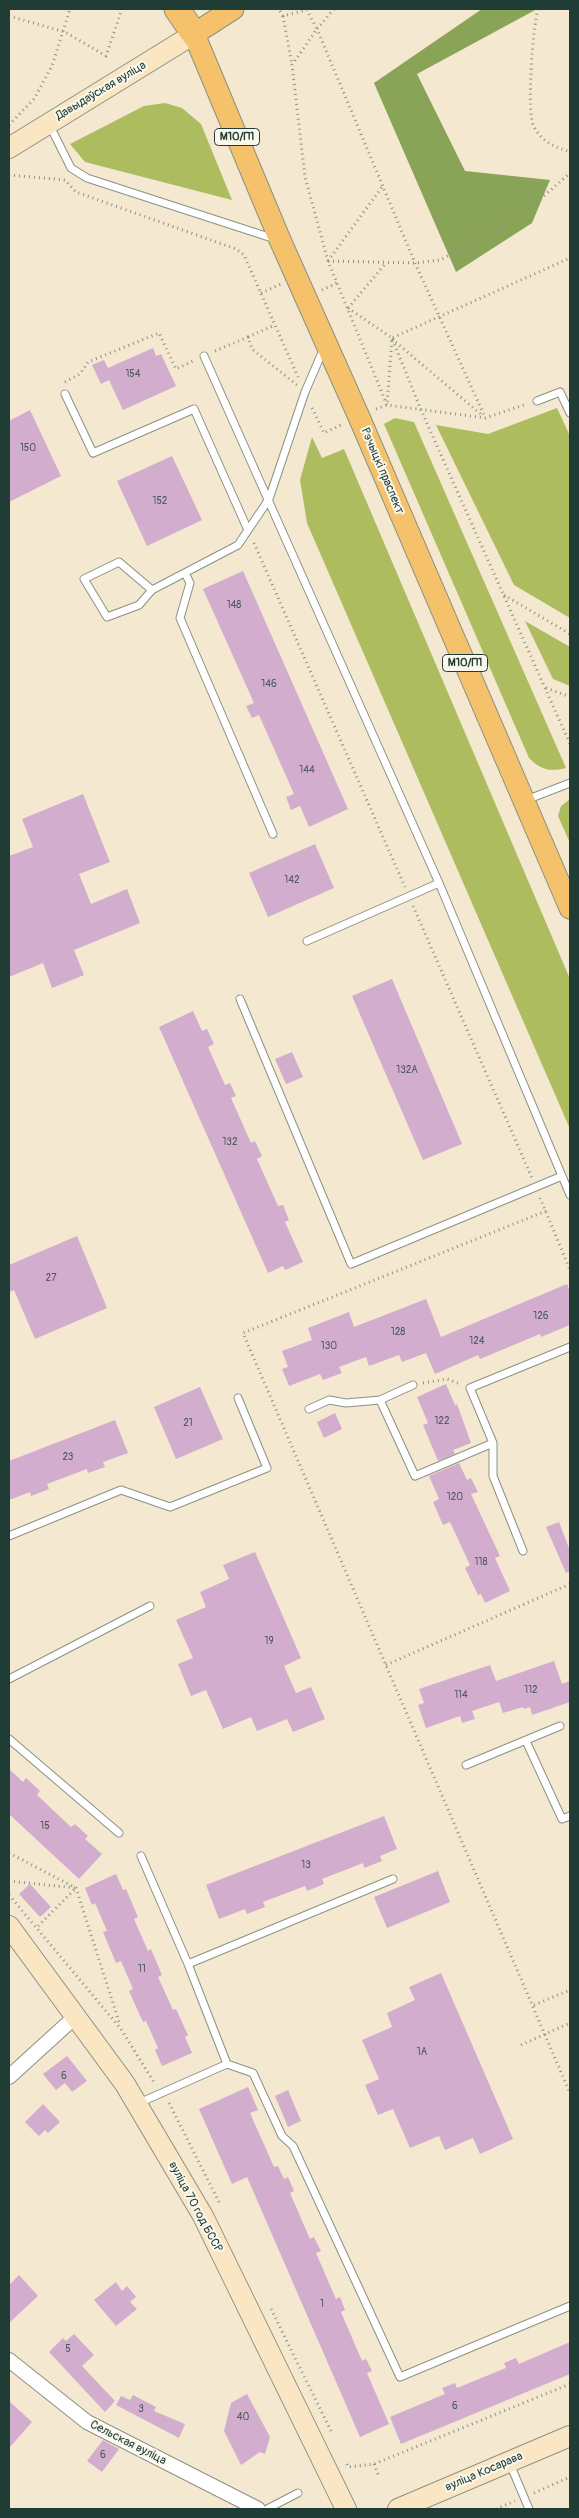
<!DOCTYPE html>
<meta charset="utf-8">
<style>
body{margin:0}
#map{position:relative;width:579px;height:2518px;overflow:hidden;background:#f4e8d0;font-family:Pangolin,sans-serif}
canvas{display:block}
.frame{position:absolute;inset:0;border:10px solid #1f3d34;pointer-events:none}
</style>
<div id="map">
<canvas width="579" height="2518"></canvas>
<div class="frame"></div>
</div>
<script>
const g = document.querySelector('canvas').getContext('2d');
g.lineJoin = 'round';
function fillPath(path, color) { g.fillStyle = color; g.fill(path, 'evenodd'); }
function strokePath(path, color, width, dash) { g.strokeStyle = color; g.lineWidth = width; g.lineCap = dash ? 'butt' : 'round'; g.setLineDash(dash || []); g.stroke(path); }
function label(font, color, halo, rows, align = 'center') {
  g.font = font + ' Pangolin,sans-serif'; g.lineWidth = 4; g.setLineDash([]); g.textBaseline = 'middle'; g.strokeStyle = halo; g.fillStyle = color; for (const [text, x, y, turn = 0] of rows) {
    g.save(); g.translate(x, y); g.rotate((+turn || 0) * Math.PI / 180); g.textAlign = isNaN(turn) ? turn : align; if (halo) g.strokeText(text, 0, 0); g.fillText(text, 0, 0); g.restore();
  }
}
const green = new Path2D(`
 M165,103L182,108L201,124L232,200L85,162L70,144L144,106Z
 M557,408L570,436V618L514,585L436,425L488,434Z
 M395,418L414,422L566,768C550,772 541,770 529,758L384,424Z
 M312,437L322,458L344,449L570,979V1129L307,523L300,480Z
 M525,621L570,647V686L553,679Z
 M570,799V843L558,816L561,806Z`);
const forest = new Path2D(`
 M482,9H537L417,74L465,171L550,180L532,223L456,272L374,83Z`);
const building = new Path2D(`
 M153,348L156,356L161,354L176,386L123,410L109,380L101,384L92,365L104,360L108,368Z
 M30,410L61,476L9,502V421Z
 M172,456L202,520L147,546L117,481Z
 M243,571L348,809L309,827L300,806L291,810L286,797L294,794L259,715L252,718L246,706L254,703L203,589Z
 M83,794L110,862L79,874L91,904L127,889L140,923L74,950L84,975L52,988L43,963L9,977V856L33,847L22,819Z
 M315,844L334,888L268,917L249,873Z
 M392,979L462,1144L423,1160L352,996Z
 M193,1011L202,1031L207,1029L214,1044L208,1047L225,1085L230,1083L236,1096L231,1098L251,1143L255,1141L262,1156L257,1159L278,1206L283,1205L289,1220L285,1222L303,1262L285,1270L283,1266L268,1273L159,1027Z
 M292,1052L303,1077L286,1084L275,1059Z
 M77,1236L107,1308L35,1339L14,1290L9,1292V1265Z
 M567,1284L570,1292V1325L541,1337L540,1334L480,1359L478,1355L435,1374L426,1353L402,1362L399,1355L369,1366L366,1357L339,1367L342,1373L323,1380L320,1374L289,1386L282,1369L288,1367L282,1351L312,1340L308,1328L349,1312L354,1327L426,1299L441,1337Z
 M446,1384L455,1405L457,1404L471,1443L453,1450L455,1454L438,1461L423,1425L428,1423L417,1397Z
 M200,1387L223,1439L176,1459L154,1407Z
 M335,1413L342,1429L324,1438L317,1422Z
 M115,1420L128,1453L103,1462L105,1467L88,1473L87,1469L47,1484L49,1489L31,1496L30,1492L9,1500V1461Z
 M459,1463L467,1480L471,1478L478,1492L471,1494L500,1556L495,1558L510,1591L485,1603L481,1594L478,1595L465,1568L470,1565L450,1522L443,1525L433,1502L439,1499L429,1476Z
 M559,1522L570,1551V1571L566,1573L546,1527Z
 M255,1552L301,1658L284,1666L296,1693L311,1687L325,1719L293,1732L287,1719L257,1731L251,1717L223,1729L206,1690L191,1696L178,1664L193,1658L176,1620L206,1607L200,1592L229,1579L223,1565Z
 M554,1661L562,1684L570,1681V1702L532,1715L530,1707L524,1709L523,1707L503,1713L499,1702L472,1711L475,1719L462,1723L460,1716L426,1728L418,1705L424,1703L419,1689L490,1665L496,1681Z
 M9,1769L23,1782L26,1778L40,1791L37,1795L71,1827L75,1824L88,1836L85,1839L102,1854L79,1879L9,1814Z
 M384,1816L397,1849L380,1856L382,1861L364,1868L363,1863L322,1879L324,1884L307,1891L305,1886L263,1902L265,1907L247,1914L245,1909L219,1919L206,1885Z
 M438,1871L450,1902L387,1928L374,1897Z
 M116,1874L123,1890L126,1889L138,1917L134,1919L148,1951L151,1949L162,1975L158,1977L173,2010L176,2009L188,2035L185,2037L192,2053L162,2066L155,2050L158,2048L146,2021L143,2022L129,1991L133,1989L121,1961L116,1963L103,1932L107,1931L95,1903L92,1905L85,1888Z
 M30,1884L51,1907L40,1917L19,1894Z
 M441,1973L513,2139L480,2154L473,2138L445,2150L439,2136L410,2148L393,2109L378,2115L365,2085L379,2079L362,2040L392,2027L387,2013L415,2000L409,1987Z
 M67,2056L87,2081L72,2092L65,2083L56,2090L43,2074Z
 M248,2087L258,2110L250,2113L274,2167L278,2166L284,2179L288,2177L294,2191L290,2193L310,2239L314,2237L321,2251L316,2253L336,2299L340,2297L345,2310L341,2312L362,2361L366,2359L372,2371L367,2373L389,2424L360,2437L247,2177L232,2184L199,2109Z
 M288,2090L301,2121L288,2127L275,2096Z
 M43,2104L60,2122L48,2133L45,2130L39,2136L25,2122Z
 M19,2275L38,2296L9,2323V2285Z
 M116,2282L122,2291L127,2286L136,2297L130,2302L137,2309L116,2326L94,2300Z
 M74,2334L94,2355L82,2366L115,2401L105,2412L49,2352L63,2338L66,2341Z
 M570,2342V2374L401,2444L390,2417L445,2394L442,2388L455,2383L457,2388L506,2368L504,2363L516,2358L519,2364Z
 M247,2394L270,2437L265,2454L260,2452L241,2465L224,2431L231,2403Z
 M133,2395L156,2407L154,2411L185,2424L179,2438L116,2405L121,2396L130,2400Z
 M9,2401L32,2422L9,2448Z
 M103,2440L119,2449L102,2472L87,2461Z`);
const path = new Path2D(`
 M334,9L317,29L415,263L485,417
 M538,9C533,26 526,113 534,127C543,143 554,146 570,152
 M280,11L283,16L307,10L317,29L292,65L305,177L328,261L387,405L485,418L527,404
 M9,16L65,32L106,56L122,9
 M283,16L292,65
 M9,125L34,99L52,66L70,9
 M9,175L65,180L76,192L236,249L244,255L298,377
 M328,261L415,263L440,260L520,217L570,173
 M328,261L382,187
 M322,290L337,283
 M261,293L281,284
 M348,308L392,338L421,410L570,744
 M348,308L386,263
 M248,337L275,325
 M392,339L483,416
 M215,351L248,337L252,349L297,385
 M65,382L80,374L88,362L159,333L176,369L193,361
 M312,408L324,433L343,424
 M376,409L387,405L392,338L570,258
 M254,543L405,887
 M504,595L570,634
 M546,688L570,697
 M413,906L532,1178
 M540,1198L570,1270
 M546,1211L243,1333L570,2093
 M423,1383L447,1379L460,1384
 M386,1665L570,1584
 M9,1853L76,1888L120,2025
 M9,1881L76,1888L37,1927
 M9,1895L121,2029L155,2084
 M534,2005L570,1990
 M521,2045L570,2023
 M169,2103L220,2204
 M271,2309L331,2431
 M347,2464L348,2467L374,2464L570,2384
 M374,2464L379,2477
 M534,2493L570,2477
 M496,2509L515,2501`);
const lane = new Path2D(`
 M50,126L71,168L87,178L275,239
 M204,356L439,883L570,1195
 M65,394L93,453L194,409L247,528
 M537,401L560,392L570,413
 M185,573L190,583L180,618L273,834
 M152,590L119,562L84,579L107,617L139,605L152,590L238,545L269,499L305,392L324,348
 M526,800L570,783
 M307,941L439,883
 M240,999L351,1264L562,1176
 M380,1400L415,1476L493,1443
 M309,1409L329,1400L346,1403L380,1400L413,1385
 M9,1536L121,1490L170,1507L267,1468L238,1398
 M523,1551L493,1476V1443L470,1388L570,1347
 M9,1679L150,1606
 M9,1739L119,1833
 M526,1741L562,1819L570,1816
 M466,1765L560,1726
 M141,1856L188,1964L227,2064
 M188,1964L393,1879
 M139,2103L227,2064L253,2073L282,2136L293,2146L400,2377L570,2306
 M510,2464L529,2509
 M267,2509L298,2493`);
const street = new Path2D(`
 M9,2077L76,2016
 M9,2360L87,2422L258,2509`);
const secondary = new Path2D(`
 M9,148L194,34
 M9,1926L125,2084L203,2216L346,2509
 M398,2509L570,2436`);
const primary = new Path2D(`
 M233,9L194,34L280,240L359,417L570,908`);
const highway = new Path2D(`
 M177,9L194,34`);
const numberNames = [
 ["154",133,374],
 ["150",28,448],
 ["152",160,501],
 ["148",234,605],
 ["146",269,684],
 ["144",307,770],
 ["142",292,880],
 ["132А",407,1070],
 ["132",230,1142],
 ["27",51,1278],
 ["126",541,1316],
 ["128",398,1332],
 ["124",477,1341],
 ["130",329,1346],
 ["122",442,1421],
 ["21",188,1423],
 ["23",68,1457],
 ["120",455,1497],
 ["118",481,1562],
 ["19",269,1641],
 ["112",531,1690],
 ["114",461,1695],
 ["15",45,1826],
 ["13",306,1865],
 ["11",142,1969],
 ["1А",422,2052],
 ["6",64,2076],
 ["1",322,2304],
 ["5",68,2349],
 ["6",455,2406],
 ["3",141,2409],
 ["40",243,2417],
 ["6",103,2455]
];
const shields = [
 [237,137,45],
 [465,663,45]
];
const shieldNames = [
 ["М10/П1",237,137],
 ["М10/П1",465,663]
];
const streetNames = [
 ["Давыдаўская вуліца",101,91,-31],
 ["Рэчыцкі праспект",382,471,67],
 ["вуліца 70 год БССР",195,2207,62],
 ["Сельская вуліца",128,2443,27],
 ["вуліца Косарава",484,2472,-23]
];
fillPath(green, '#acbc5f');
fillPath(forest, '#89a456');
fillPath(building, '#d2adce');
strokePath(lane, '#8a9282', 9);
strokePath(street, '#8a9282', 16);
strokePath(secondary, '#8a9282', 22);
strokePath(primary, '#8a9282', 23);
strokePath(highway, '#8a9282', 27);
strokePath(path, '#8a9282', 3, [1, 4]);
strokePath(lane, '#fff', 7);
strokePath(street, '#fff', 14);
strokePath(secondary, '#fbe6c4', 20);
strokePath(primary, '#f5c16b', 21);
strokePath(highway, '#f5c16b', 25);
label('10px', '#4c595a', null, numberNames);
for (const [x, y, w] of shields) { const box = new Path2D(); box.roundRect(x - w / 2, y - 8.5, w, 17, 4); g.fillStyle = '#fbf7ec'; g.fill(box); strokePath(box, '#1f3d34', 1); }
label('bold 11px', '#1f3d34', null, shieldNames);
label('12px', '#1f3d34', '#fbf7ec', streetNames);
</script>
